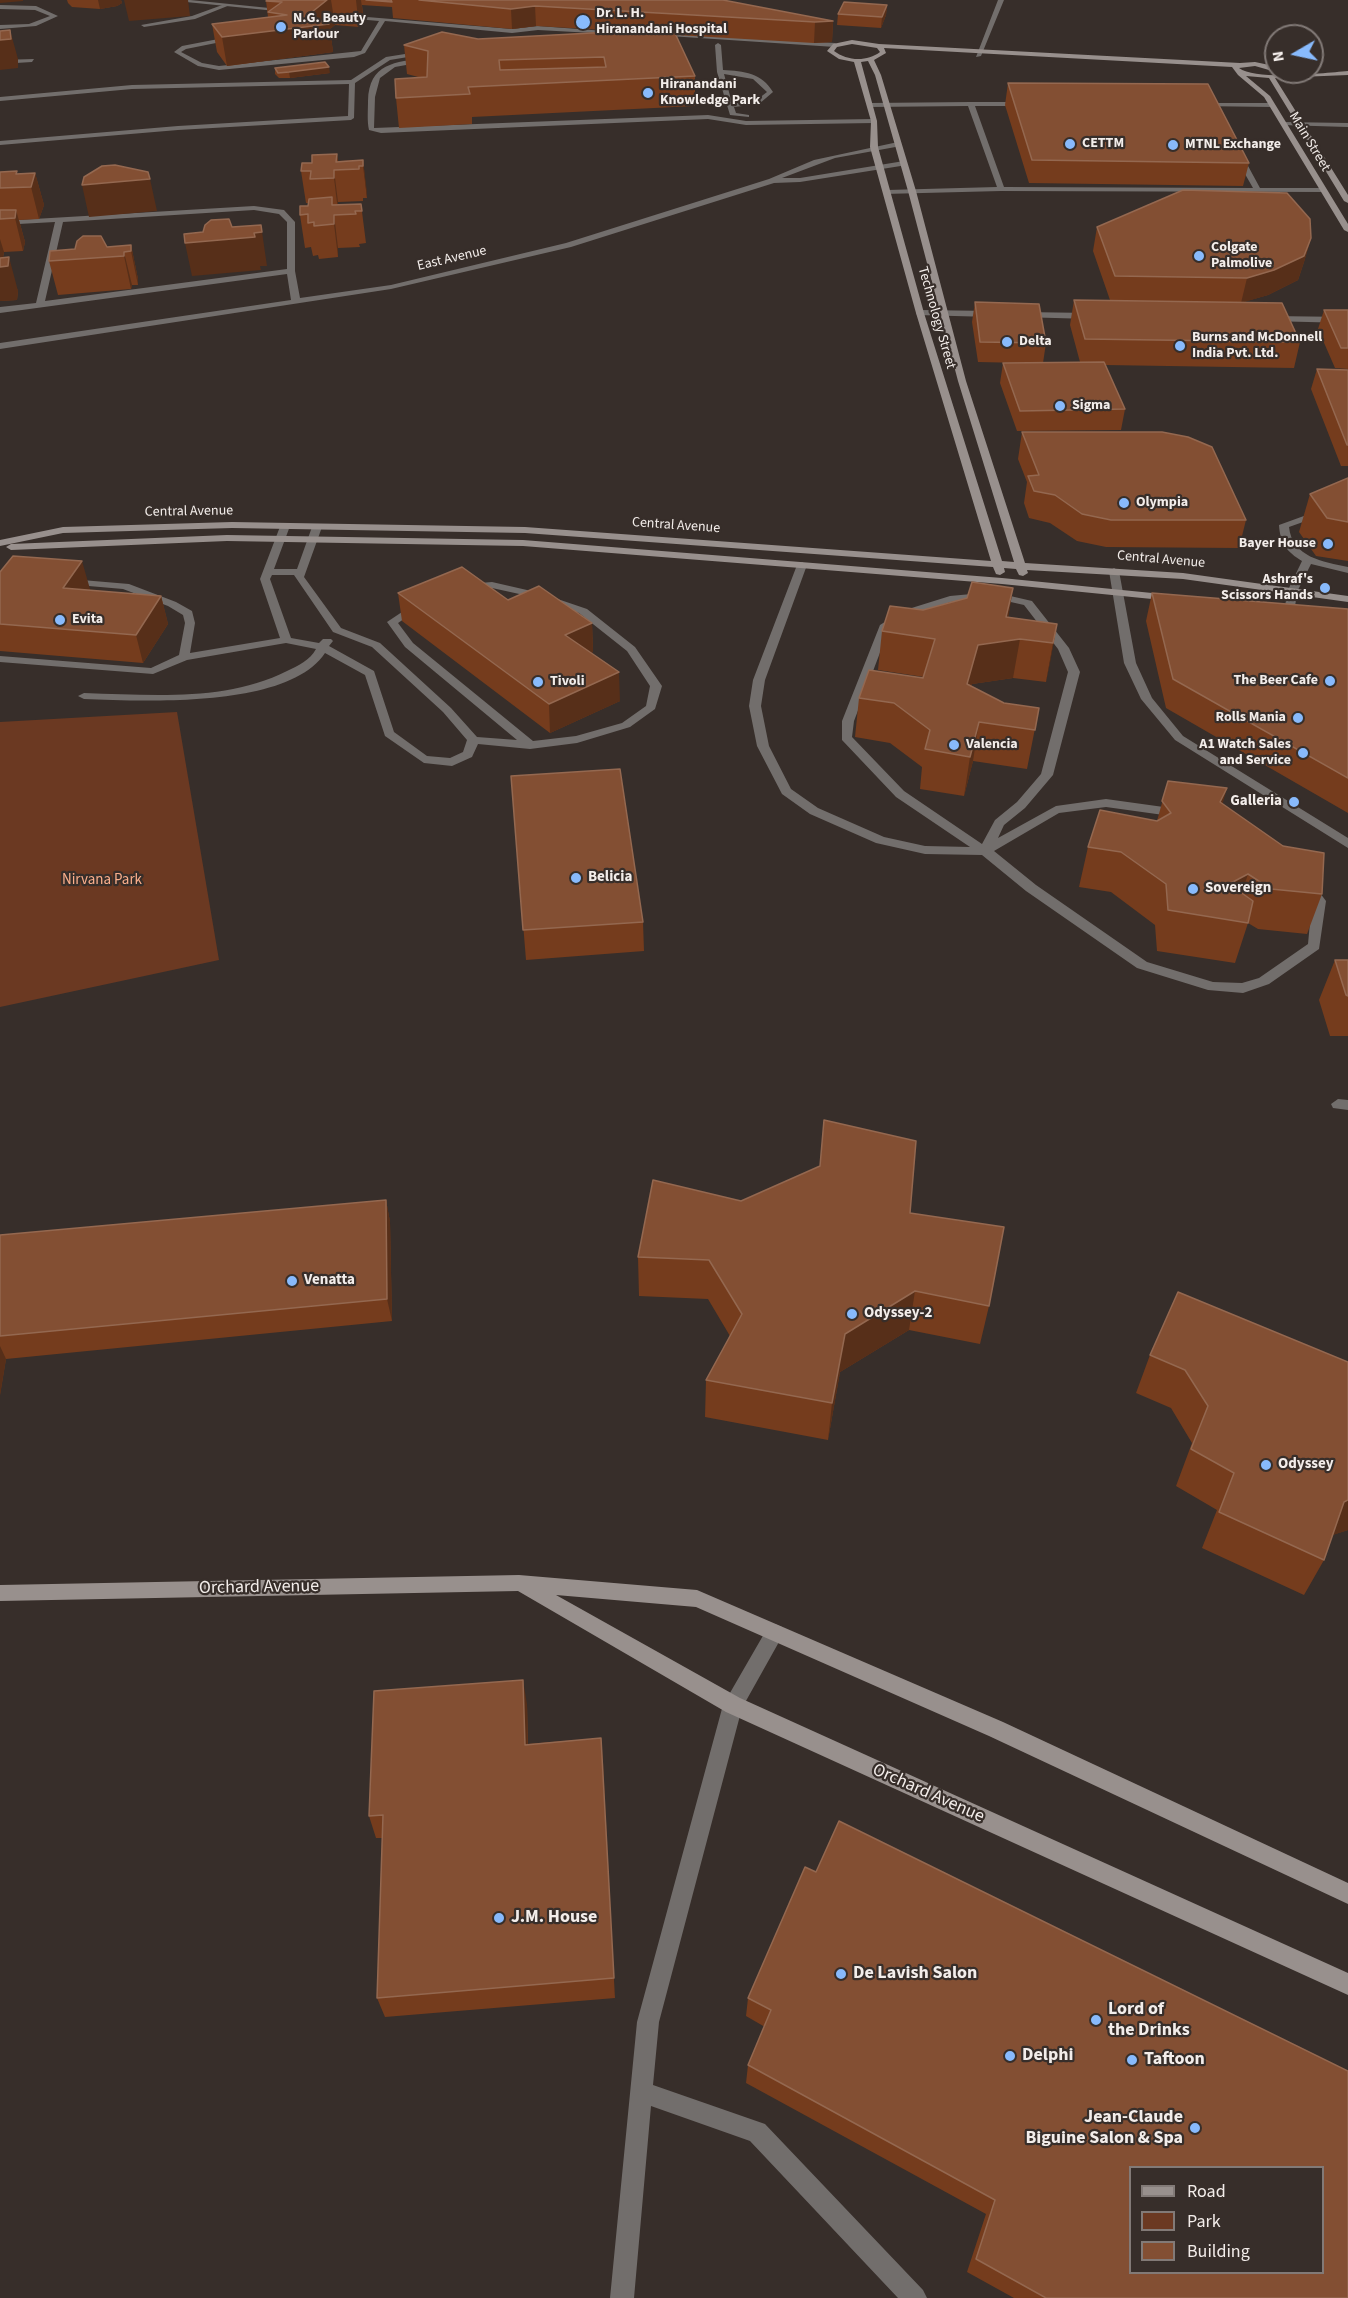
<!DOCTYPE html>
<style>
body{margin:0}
#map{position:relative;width:1348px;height:2298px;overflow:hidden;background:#372e2a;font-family:"Source Sans 3",sans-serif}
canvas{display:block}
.legend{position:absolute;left:1129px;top:2166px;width:195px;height:108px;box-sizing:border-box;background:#372e2a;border:2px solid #827a77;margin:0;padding:8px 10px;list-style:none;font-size:18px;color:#f3edea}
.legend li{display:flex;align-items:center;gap:12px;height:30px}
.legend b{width:30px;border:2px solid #827a77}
.north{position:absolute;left:1264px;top:24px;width:60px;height:60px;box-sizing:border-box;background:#372e2a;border:2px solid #827a77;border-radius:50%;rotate:261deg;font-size:16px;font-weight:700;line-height:24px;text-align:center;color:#f3edea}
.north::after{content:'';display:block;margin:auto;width:21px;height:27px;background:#88bafc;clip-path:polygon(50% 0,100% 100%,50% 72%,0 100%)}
</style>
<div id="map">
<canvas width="1348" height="2298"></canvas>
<ul class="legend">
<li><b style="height:8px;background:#98908d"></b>Road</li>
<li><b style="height:16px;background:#6b3922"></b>Park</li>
<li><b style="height:16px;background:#834f33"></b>Building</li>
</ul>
<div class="north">N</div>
</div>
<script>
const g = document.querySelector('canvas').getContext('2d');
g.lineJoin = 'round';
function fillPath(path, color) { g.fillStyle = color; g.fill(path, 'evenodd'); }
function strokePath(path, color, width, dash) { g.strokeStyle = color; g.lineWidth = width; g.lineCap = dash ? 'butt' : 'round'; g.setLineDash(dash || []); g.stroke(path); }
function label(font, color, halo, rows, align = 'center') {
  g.font = font + ' "Source Sans 3",sans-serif'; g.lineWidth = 4.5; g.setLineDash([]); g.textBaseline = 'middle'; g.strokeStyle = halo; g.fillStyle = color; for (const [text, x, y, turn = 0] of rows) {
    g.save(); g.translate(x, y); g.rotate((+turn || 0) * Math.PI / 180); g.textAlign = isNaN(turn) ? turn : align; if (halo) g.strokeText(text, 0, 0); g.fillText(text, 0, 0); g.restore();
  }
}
const green = new Path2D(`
 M177,712L219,960L0,1007V722Z`);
const lane = new Path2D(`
 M225,4L230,5L195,19L144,27L141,25L192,16Z
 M718,43L721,45L723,70C744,71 762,73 773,92L759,104L734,107L736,113L749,115V117L730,115L717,72L715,45ZM724,74L753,79L767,92L754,102L732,103Z
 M426,58L428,61L395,67L380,78L375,97L374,128L708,115L746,121L874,119L877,121L874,123L746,125L708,119L381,133L369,130C367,121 368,111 368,101C369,63 395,62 426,58Z
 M971,102H1026L1029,104L1026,106H975L1004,187L1253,188L1233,153L1237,151L1241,153L1260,188H1323L1327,190L1323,192L1001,191L884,194V190H887L997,187L968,106L870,107L867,105L870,103Z
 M1200,103H1272L1275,105L1272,107L1198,106Z
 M1284,122L1348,123V127L1282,125Z
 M1348,500V506L1289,527C1292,557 1323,562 1348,567V573L1311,564L1298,590L1294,611L1293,613H1285L1284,611L1288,590L1302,561C1287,552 1280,543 1279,525Z
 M802,562L807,565L765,680L761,706L769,746L791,789L818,808L884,837L925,846L970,847L896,797L842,740V721L880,625L902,611L950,596L993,592L1032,601L1069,648L1080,672L1053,775L1025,808L1004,825L998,838L1056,806L1106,799L1178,809L1184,813L1178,817L1106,807L1059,813L994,851L1036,885L1147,962L1213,982L1242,983L1259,978L1308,944L1312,901L1303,888L1309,884L1314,885L1326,901L1319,949L1269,984L1243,993L1208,990L1137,968L1026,891L982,855L925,854L876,843L810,814L782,794L757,746L749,706L753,680L797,565ZM993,598L1024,605L1058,649L1068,672L1041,774L1017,802L995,820L982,844L904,791L852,737L854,721L889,629L910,615L951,602Z
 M1114,568L1119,571L1136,663L1152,698L1183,736L1348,838V848L1175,740L1141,699L1124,663L1109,571Z
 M1338,1099L1348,1100V1110L1333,1108L1331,1104Z
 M775,1624L782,1627L784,1633L742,1708L659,2022L653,2085L765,2124L923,2290L927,2298H898L750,2141L651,2106L634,2298H610L637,2022L723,1705L768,1627Z`);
const street = new Path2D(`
 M166,0H190L289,10L286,12Z
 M998,0H1004L981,56L976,57Z
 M0,5L36,6L58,16L36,26L0,29V25L29,24L50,16L35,10L0,9Z
 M343,15L512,29L538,26L632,33L629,35L538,30L512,33L385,21L365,53L354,57L219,70L198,66L174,52L182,46L234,36L236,39L186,49L181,52L202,63L219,66L361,51L379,21L345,18Z
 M656,32L835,43L838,45L835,47L654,35Z
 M424,51L426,54L390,60L355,83L354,118L351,120L178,130L0,145V141L178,126L348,116L349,84L132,89L0,101V97L132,85L351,80L386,57Z
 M34,59L32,62L0,64V60Z
 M898,142L901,146L835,158L782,178H800L904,161L907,165L800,182L774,183L571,247L391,289L0,349V343L291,300L287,274L0,313V307L36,303L55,222L0,225V221L254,206L284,210L295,222V271L300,298L391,285L566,243L769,179L814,160ZM254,210L279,214L287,222V269L45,301L63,222Z
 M920,310L992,311L996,314L992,317L917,315L916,313Z
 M1022,312L1091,313L1095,316L1091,319L1019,317V313Z
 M1271,316L1348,317V323L1268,321V317Z
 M281,524L290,526L274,569H297L312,527L321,525L322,527L304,577L341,628L380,643L451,708L477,737L517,740L405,647L387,622L414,604L418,603L423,606L398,623L413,643L533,741L576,736L622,723L646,706L650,686L627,651L579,613L533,597L492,588L464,589V585L468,584L492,582L540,593L587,609L635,647L662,686L655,709L630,727L577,743L530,749L478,744L472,757L452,766L424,763L385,736L365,675L325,653C288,709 143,701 84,699L78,696L84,693C151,695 226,702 287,671C298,666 310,660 316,649L286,643L187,660L153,674L0,662V656L151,668L179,655L185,623L183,615L168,606L123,589L66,584V580L70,579L129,584L176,602L192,611L195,623L190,653L280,638L260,579ZM272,575H294L333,632L372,647L443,712L467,740L463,752L450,758L427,756L394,732L374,671L329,646L333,641L331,639H323L319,643L291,638L270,579Z`);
const secondary = new Path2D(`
 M852,40L879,44L1240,63L1255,62L1274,66L1276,72L1255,66L1239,68C1257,81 1324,73 1348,71V75L1275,78L1348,195V203L1344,201L1269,78L1246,76L1270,96L1348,224V232L1344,230L1264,97L1238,75L1232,67L884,48L886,53L874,60L881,75L916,191L966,381L1025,563L1183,573L1348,596V602L1183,579L1027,570L1028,573L1023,576L1019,575L1016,569L1004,568L1005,572L1000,575L996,574L993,567L525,533L232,528L63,533L0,546V540L63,527L232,522L525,527L991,561L916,313L870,147L871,121L854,62L839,59L827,51L833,44ZM852,44L877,48L880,52C867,62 847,61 834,51L837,47ZM868,61L875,75L908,191L958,381L1014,562L1002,561L924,313L878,147L877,121L861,62Z
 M227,535L523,540L1002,578L1172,595L1177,598L1172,601L1002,584L523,546L227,541L11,550L6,547L11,544Z
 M519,1575L697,1590L1003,1722L1348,1883V1904L989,1736L696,1607L556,1595L740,1698L1348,1973V1995L726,1712L518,1591L0,1601V1585Z`);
const wall = new Path2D(`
 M67,0H121L122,3L117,6L100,9L72,7L68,3Z
 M267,0H723L833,21L832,42L814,43L676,35L695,76V106L472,117V124L399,128L396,98L422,78L407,74L404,45L478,39L621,31L536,26L512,29L393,18L392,7L362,5L364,23L359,27L335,25L330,29L333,52L227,66L217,52L212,24L268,17L266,1Z
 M887,5L886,15L881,28L837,25L838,14Z
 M275,68L330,73L290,78H279L275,74Z
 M1008,83L1249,163L1243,186L1029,183L1005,105Z
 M337,154L338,161L363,160L367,198H363V201L338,202V205L361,204L366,243L359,244L360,247L338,248V257L319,259L318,255L313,256L311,247L305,248L300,215L308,206V203H306L301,171L312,163Z
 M0,172L18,174L35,173L44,205L39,219L19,220L25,242L23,251L4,252L3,258L18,291L17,300L0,301Z
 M1097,227L1311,238L1304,262L1298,280L1268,295L1243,302L1300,342L1294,368L1105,365L1125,409L1121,430L1017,431L1000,383L1003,363H1024L978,362L972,322L975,302L1046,343L1043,363L1080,362L1070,325L1074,300H1110L1093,251Z
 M131,245L138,279V285H132L131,289L58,295L49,261L107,247Z
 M1324,310H1348V369L1335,368L1318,329Z
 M1317,369L1348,370V466H1341L1311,389Z
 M1022,432L1246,520L1239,548L1106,547L1077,541L1050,523L1029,518L1024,503L1027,482L1018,459Z
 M1348,478V561L1316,556L1299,532L1310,494Z
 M0,572L90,589V590L161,596L168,624L143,663L0,651Z
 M1013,588L1008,617L1057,624L1046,682L1013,678L972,684L971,686L1004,703L1039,708L1027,769L973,761L964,796L920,789L922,767L890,743L855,737L859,698L923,678L924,677L878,670L882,631L923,610Z
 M398,593L592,623L593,652L591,653L620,701L550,733L402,621Z
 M1152,593L1348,609V813L1166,708L1146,621Z
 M511,776L643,922L644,951L526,960Z
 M1168,781L1223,804L1322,894L1307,934L1258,929L1248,923L1235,963L1157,951L1155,925L1111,892L1079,887L1088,847L1157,821Z
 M1335,960H1348V1036H1330L1319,1000Z
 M386,1200L390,1222L392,1321L6,1359L0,1395V1235Z
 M741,1201L910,1213L989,1306L980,1344L909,1330L840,1372L828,1440L705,1417L706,1380L730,1336L708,1299L639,1296L638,1257Z
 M1150,1355L1348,1362V1530L1332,1535L1324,1560L1304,1595L1202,1548L1217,1510L1176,1486L1192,1443L1171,1408L1136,1393Z
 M527,1704L528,1744L601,1738L615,1998L385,2017L377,1998L382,1838H376L369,1816Z
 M748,1998L1348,2298H1014L967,2272L986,2214L746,2083L748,2065L765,2027L746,2016Z`);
const shadedWall = new Path2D(`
 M0,0H23V1L0,3Z
 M98,0H121L122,3L117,6L100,9Z
 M124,0H188L190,16L129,21Z
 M327,0H331L335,25L330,29L333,52L227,66L222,37L307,16Z
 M356,0H361L364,23L359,27Z
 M887,5L886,15L881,28L882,17Z
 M535,6L536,26L512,29L511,9Z
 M833,21L832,42L814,43L815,22Z
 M10,30L18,59V68L0,70V40Z
 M329,67L330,73L290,78L289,72Z
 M363,160L367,192V198L363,166Z
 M334,170L338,202V211L334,178Z
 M35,173L44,205L39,219L31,187Z
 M150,179L157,211L89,217L82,185Z
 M332,197L338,248V257L334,224Z
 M16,210L25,242L23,251L15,218Z
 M261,225L267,266H260L261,270L192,276L185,243L254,233Z
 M1311,238L1304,262L1298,280L1268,295L1241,303L1247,278Z
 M0,239L4,252L1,265L0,262Z
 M131,245L138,279V285L131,251Z
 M124,252L132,285L131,289L124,256Z
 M9,257L18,291L17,300L0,301V267Z
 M82,561L90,589L71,616L63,588Z
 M1013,588L1007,626L1020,639L1013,678L972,684L961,723L967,684L978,645L1006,617Z
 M161,596L168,624L143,663L136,635Z
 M592,623L593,652L567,663L565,635Z
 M1057,624L1050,663L1046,682L1053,643Z
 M619,672L620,701L550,733L549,704Z
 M979,722L973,761L964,796L970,757Z
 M1227,788L1216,828L1220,802Z
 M1248,874L1235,915L1229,884Z
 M386,1200L390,1222L392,1321L387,1299Z
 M915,1291L909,1330L840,1372L828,1440L832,1403L845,1334Z
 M0,1346L6,1359L0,1395Z
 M1348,1500V1530L1324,1538L1344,1502Z
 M523,1680L527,1704L528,1768L525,1745Z
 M601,1738L603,1762L615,1998L614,1978Z`);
const building = new Path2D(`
 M267,0H327L307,16L329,24L222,37L212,24L287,15L268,12L282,2L266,1Z
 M366,0H391L392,2Z
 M419,0H723L833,21L815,22L535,6L511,9Z
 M844,2L887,5L882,17L838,14Z
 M10,30L11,39L0,40V31Z
 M649,30L650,32L674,31L695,76L468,87L470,94L396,98L395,79L427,77L428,51L404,45L442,32L478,39ZM604,57L606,67L500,70L499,60Z
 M325,62L329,67L289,72L278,73L275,68Z
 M1008,83L1208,84L1249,163L1032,160Z
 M337,154L336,162L363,160V166H359V169L334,170V178L310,179L311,171H301L302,163H312V155Z
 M115,165L148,172L150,179L82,185L84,177L102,166Z
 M17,171L16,174L35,173L31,187L0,188V172Z
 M1183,190L1287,193L1310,219L1311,238L1304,256L1274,270L1247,278L1115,276L1097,227Z
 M332,197V205L361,204L362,211H355L356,214L334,215V224L314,226V222L308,223V214L300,215V206H308L309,199Z
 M0,210H16L15,218L0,219Z
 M229,219L232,227L261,225L262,232L254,233L255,237L185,243L184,234L203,232L205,225L211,220Z
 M83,236H101L107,247L131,245V251L124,252V256L49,261L50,251L75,249L77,241Z
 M9,257L8,266L0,267V258Z
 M1074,300L1282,303L1300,342L1085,339Z
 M975,302L1039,304L1046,343L980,342Z
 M1324,310H1348V348H1341Z
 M1104,362L1125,409L1020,411L1003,363Z
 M1317,369L1348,370V445H1347Z
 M1022,432H1162L1188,437L1212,447L1246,520H1111L1082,514L1055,495L1034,491L1028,476L1039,475Z
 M1348,478V522L1327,518L1310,494Z
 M13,556L82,561L63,588L161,596L136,635L0,624V572Z
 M462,567L508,600L539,586L592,623L565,635L619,672L549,704L398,593Z
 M972,582L1013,588L1006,617L1057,624L1053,643L1020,639L978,645L967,684L1004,703L1039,708L1035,730L979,722L970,757L925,749L930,730L894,703L859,698L869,670L923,678L935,639L882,631L890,606L923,610L967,598Z
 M1152,593L1348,609V778L1173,679Z
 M620,769L643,922L523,930L511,776Z
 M1168,781L1227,788L1220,802L1283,846L1324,853L1322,894L1271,889L1248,874L1229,884L1253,901L1248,923L1168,910L1166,884L1121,852L1088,847L1100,810L1157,821L1171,813L1162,801Z
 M1335,960H1348V996L1346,995Z
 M824,1120L916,1141L910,1213L1004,1227L989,1306L915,1291L845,1334L832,1403L706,1380L742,1314L709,1260L638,1257L653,1180L741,1201L820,1166Z
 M386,1200L387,1299L0,1336V1235Z
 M1178,1292L1348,1362V1500L1344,1502L1324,1560L1219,1512L1234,1473L1191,1449L1208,1406L1185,1370L1150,1355Z
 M523,1680L525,1745L601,1738L614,1978L377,1998L383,1815L369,1816L374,1691Z
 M839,1821L1348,2071V2298H1046L976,2259L995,2200L748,2065L771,2010L748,1998L805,1867L816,1872ZM1131,2168H1323V2272H1131Z`);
const markers = [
 [583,22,8,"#88bafc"],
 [281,27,6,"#88bafc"],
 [648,93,6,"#88bafc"],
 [1070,144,6,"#88bafc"],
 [1173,145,6,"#88bafc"],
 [1199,256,6,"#88bafc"],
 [1007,342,6,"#88bafc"],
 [1180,346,6,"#88bafc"],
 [1060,406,6,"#88bafc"],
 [1124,503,6,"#88bafc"],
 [1328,544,6,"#88bafc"],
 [1325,588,6,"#88bafc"],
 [60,620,6,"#88bafc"],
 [1330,681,6,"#88bafc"],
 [538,682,6,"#88bafc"],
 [1298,718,6,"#88bafc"],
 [954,745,6,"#88bafc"],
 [1303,753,6,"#88bafc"],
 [1294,802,6,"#88bafc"],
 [576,878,6,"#88bafc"],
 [1193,889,6,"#88bafc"],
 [292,1281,6,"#88bafc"],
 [852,1314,6,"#88bafc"],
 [1266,1465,6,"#88bafc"],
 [499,1918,6,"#88bafc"],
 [841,1974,6,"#88bafc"],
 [1096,2020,6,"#88bafc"],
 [1010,2056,6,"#88bafc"],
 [1132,2060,6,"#88bafc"],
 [1195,2128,6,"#88bafc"]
];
const farPoinames = [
 ["Dr. L. H.",596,14],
 ["Hiranandani Hospital",596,30],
 ["N.G. Beauty",293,19],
 ["Parlour",293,35],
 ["Hiranandani",660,85],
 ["Knowledge Park",660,101],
 ["CETTM",1082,144],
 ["MTNL Exchange",1185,145],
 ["Colgate",1211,248],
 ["Palmolive",1211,264],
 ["Burns and McDonnell",1192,338],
 ["India Pvt. Ltd.",1192,354],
 ["Delta",1019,342],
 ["Sigma",1072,406],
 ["Olympia",1136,503],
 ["Bayer House",1316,544,"right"],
 ["Ashraf's",1313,580,"right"],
 ["Scissors Hands",1313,596,"right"],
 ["Evita",72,620],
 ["The Beer Cafe",1318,681,"right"],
 ["Tivoli",550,682],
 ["Rolls Mania",1286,718,"right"],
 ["Valencia",966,745],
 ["A1 Watch Sales",1291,745,"right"],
 ["and Service",1291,761,"right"]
];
const farStreetnames = [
 ["Main Street",1309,142,59],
 ["East Avenue",452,259,-13],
 ["Technology Street",936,318,74],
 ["Central Avenue",189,512,-1],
 ["Central Avenue",676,526,4],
 ["Central Avenue",1161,560,5]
];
const poiNames = [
 ["Galleria",1282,802,"right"],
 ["Belicia",588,878],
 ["Sovereign",1205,889],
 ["Venatta",304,1281],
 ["Odyssey-2",864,1314],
 ["Odyssey",1278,1465]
];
const parkNames = [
 ["Nirvana Park",102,881]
];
const nearStreetnames = [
 ["Orchard Avenue",259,1588,-1],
 ["Orchard Avenue",928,1794,24]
];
const nearPoinames = [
 ["J.M. House",511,1918],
 ["De Lavish Salon",853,1974],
 ["Lord of",1108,2010],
 ["the Drinks",1108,2031],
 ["Delphi",1022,2056],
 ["Taftoon",1144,2060],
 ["Jean-Claude",1183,2118,"right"],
 ["Biguine Salon & Spa",1183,2139,"right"]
];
fillPath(green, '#6b3922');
fillPath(lane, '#726e6c');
fillPath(street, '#726e6c');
fillPath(secondary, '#98908d');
fillPath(wall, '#753c1d');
fillPath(shadedWall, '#572f19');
fillPath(building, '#834f33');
strokePath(building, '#946850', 1.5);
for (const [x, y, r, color] of markers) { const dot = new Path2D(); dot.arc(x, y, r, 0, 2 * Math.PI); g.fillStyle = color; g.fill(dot); strokePath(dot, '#372e2a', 2); }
label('bold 14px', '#f3edea', '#372e2a', farPoinames, 'left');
label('14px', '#f3edea', '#372e2a', farStreetnames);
label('bold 15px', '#f3edea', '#372e2a', poiNames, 'left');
label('15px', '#fbaf8c', '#372e2a', parkNames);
label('18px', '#f3edea', '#372e2a', nearStreetnames);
label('bold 18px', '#f3edea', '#372e2a', nearPoinames, 'left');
</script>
